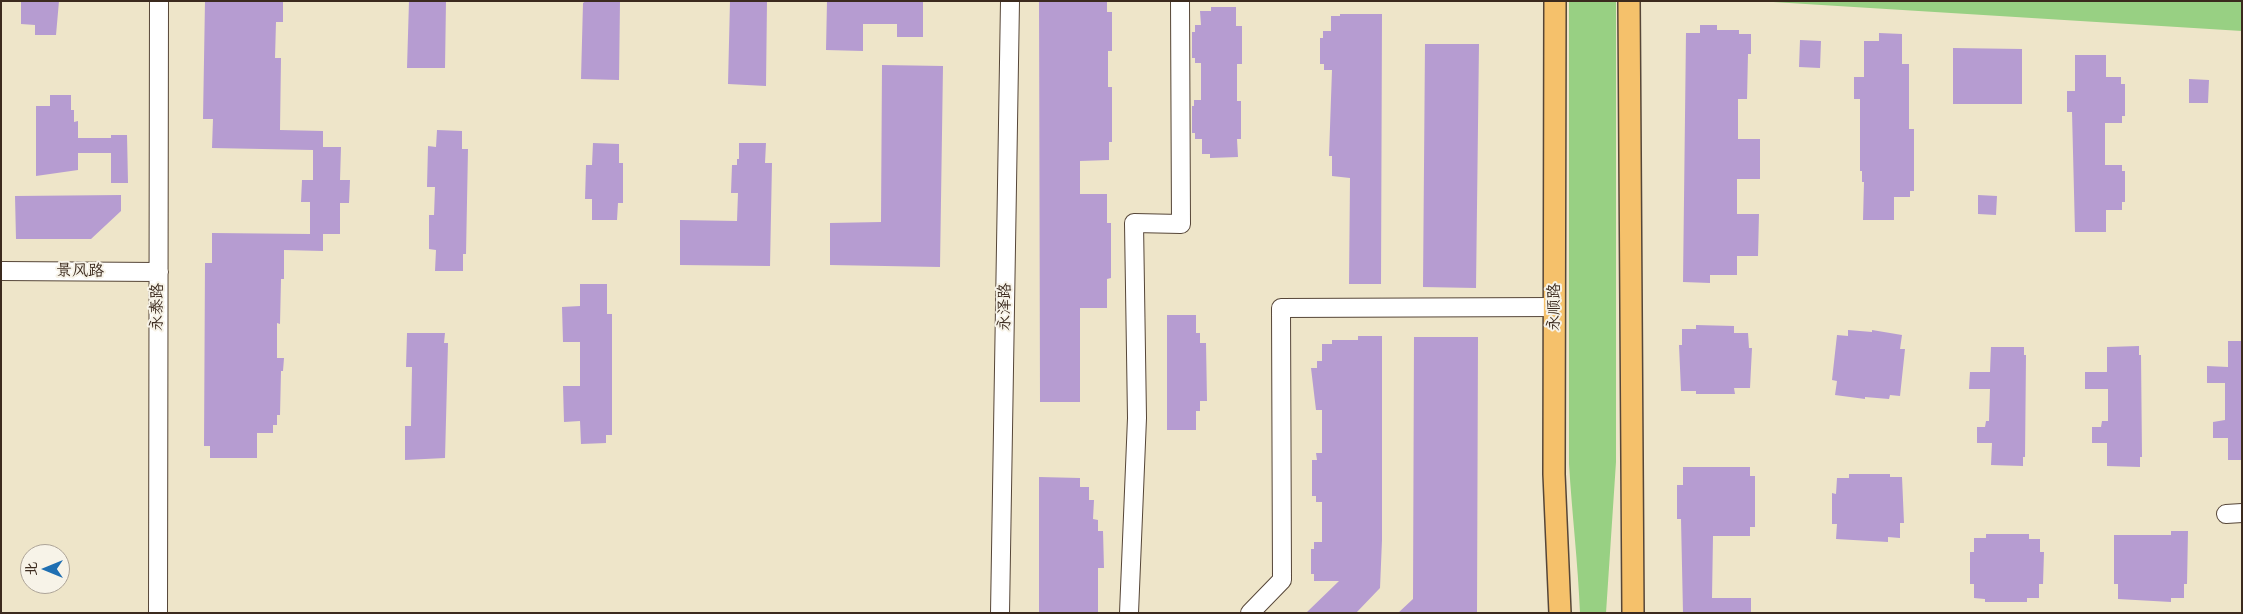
<!DOCTYPE html>
<meta charset="utf-8">
<style>
body{margin:0}
#map{position:relative;width:2243px;height:614px;overflow:hidden;background:#eee5c9;font-family:"Playpen Sans","LXGW WenKai TC",sans-serif}
canvas{display:block}
.frame{position:absolute;inset:0;border:2px solid #3b2a1e;pointer-events:none}
.north{position:absolute;left:20px;top:544px;width:50px;height:50px;box-sizing:border-box;background:#f7f3e8;border:1px solid #aca397;border-radius:50%;rotate:270deg;font-size:14px;font-weight:700;line-height:20px;text-align:center;color:#3b2a1e}
.north::after{content:'';display:block;margin:auto;width:18px;height:22px;background:#1f6fb2;clip-path:polygon(50% 0,100% 100%,50% 72%,0 100%)}
</style>
<div id="map">
<canvas width="2243" height="614"></canvas>
<div class="frame"></div>
<div class="north">北</div>
</div>
<script>
const g = document.querySelector('canvas').getContext('2d');
g.lineJoin = 'round';
function fillPath(path, color) { g.fillStyle = color; g.fill(path, 'evenodd'); }
function strokePath(path, color, width, dash) { g.strokeStyle = color; g.lineWidth = width; g.lineCap = dash ? 'butt' : 'round'; g.setLineDash(dash || []); g.stroke(path); }
function label(font, color, halo, rows, align = 'center') {
  g.font = font + ' "Playpen Sans","LXGW WenKai TC",sans-serif'; g.lineWidth = 4; g.setLineDash([]); g.textBaseline = 'middle'; g.strokeStyle = halo; g.fillStyle = color; for (const [text, x, y, turn = 0] of rows) {
    g.save(); g.translate(x, y); g.rotate((+turn || 0) * Math.PI / 180); g.textAlign = isNaN(turn) ? turn : align; if (halo) g.strokeText(text, 0, 0); g.fillText(text, 0, 0); g.restore();
  }
}
const green = new Path2D(`
 M1569,1H1616V462L1606,613H1580C1578,563 1572,514 1569,464Z
 M1757,1H2242V31Z`);
const building = new Path2D(`
 M21,1H59L56,35H35V25L21,24Z
 M205,1H283V22H276L275,58H281L280,130L323,131V147H341L340,180H350L349,203H340V234H323V251L284,250V279H281L280,324L277,323V358H284L283,371H281L280,415H277V425H273V433H257V458H210V446H204L205,263H212V233L310,234V202H301L302,180H313V150L212,148L213,119H203Z
 M409,1H446L445,68H407Z
 M586,1H620L619,80L581,79L583,3Z
 M730,1H767L766,86L728,84Z
 M827,1H923V37H897V24H863V51L826,50Z
 M1039,1H1107V12H1112V51H1108V87H1112V142H1109V160L1080,161V194H1107V223H1111V278L1107,279V308H1080V402H1040Z
 M1211,7H1236V26H1242V64H1237V101H1241V139H1237L1238,157L1210,158V154H1202V139H1195V133H1192V106H1194V100H1201V63H1195V58H1192V32H1195V25H1201L1200,11H1211Z
 M1340,14H1382L1381,284H1349L1350,178L1332,176V156H1329L1332,70H1324V64H1320V38H1323V31H1331V16H1340Z
 M1700,25H1717V30H1739V34H1751V54H1748L1747,99H1738V139H1760V179H1737V214H1759L1758,256H1737V275H1710V283L1683,282L1686,33H1700Z
 M1879,33L1902,34V64H1909V129H1914V191H1910V197H1894V220H1863L1864,182H1862V171H1860V99H1854V77H1864V41H1879Z
 M1800,40L1821,41L1820,68L1799,67Z
 M1425,44H1479L1476,288L1423,287Z
 M1953,48L2022,49V104H1953Z
 M2075,55H2106V77H2121V84H2125V116H2122V123H2105V165H2122V171H2125V202H2122V210H2106V232H2075L2072,112H2067V91H2075Z
 M882,65L943,66L940,267L830,265V223L881,222Z
 M2189,79L2209,80L2208,103H2189Z
 M50,95H71V110H74V122L78,121V138H111V135H127L128,183H111V153H78V170L36,176V106H50Z
 M437,130L462,131V149H468L466,254H463V271H435L436,250L429,249V215H434L435,187H427L428,146L436,147Z
 M593,143L619,144V163H623V203H618L617,220H592V199H585L586,165H592Z
 M739,143H766L765,163H772L770,266L680,265V220L737,221L738,193H731L732,165H737V159H739Z
 M121,195V211L91,239H16L15,196Z
 M1978,195L1997,196L1996,215L1978,214Z
 M580,284H607V314H612V435H606V443L581,444L580,421L564,422L563,386H580V342H563L562,307L580,306Z
 M1167,315H1196V333H1200V343H1206L1207,401H1200V411H1196V430H1167Z
 M1696,325L1734,326V333H1748L1749,348H1752L1750,388H1734L1735,394H1696V391H1681L1679,345H1682V329H1696Z
 M1848,330L1872,332V330L1902,335L1900,349H1905L1900,396L1890,395L1889,399L1865,397V399L1835,395L1837,381L1832,380L1837,335L1848,336Z
 M407,333H445L444,343H448L445,458L405,460V426H411L412,367H406Z
 M1358,336H1382V540L1380,588L1356,613H1306L1339,581H1314V574H1311V549H1314V542H1322V502H1316V496H1312V460H1317L1316,453H1322V410H1316L1311,368H1317V361H1322V344H1332V340H1358Z
 M1414,337H1478L1477,613H1398L1413,599Z
 M2228,341H2242V460H2228V438H2213V422L2225,420V383H2207V366L2228,367Z
 M2139,346V355H2141L2142,457H2140V467L2107,466V443H2092V427H2101L2102,421H2108V389H2085V372H2107V347Z
 M1991,347H2024V355H2026L2025,457H2023V466L1991,465L1992,443H1977V427H1985L1986,421H1989L1990,389H1969L1970,372H1990Z
 M1683,467H1750V476H1755V527H1750V536H1713L1712,598H1751V613H1683L1681,519H1677V485H1683Z
 M1849,474H1890V477H1902L1904,523H1900V538L1888,537V542L1836,539L1837,524H1832V493L1836,494L1837,478H1849Z
 M1039,477L1080,478V487H1089V500H1094L1093,519L1098,520V531H1103L1104,568H1098V613H1039Z
 M2171,531H2188L2187,584H2184V598H2171V602L2118,599V584H2114V535H2171Z
 M1986,534H2029V539H2040V552H2044L2043,584H2039V598H2027V602H1985V599L1974,598V584H1970V552H1974V538H1986Z`);
const minor = new Path2D(`
 M1,271L159,272
 M2226,514L2242,513
 M158,613L159,1
 M1000,613L1010,1
 M1129,613L1137,418L1134,223L1181,224L1180,1
 M1250,613L1282,580L1281,308L1555,307`);
const major = new Path2D(`
 M1555,1L1554,474L1560,613
 M1629,1L1633,613`);
const streetNames = [
 ["景风路",80,271,1],
 ["永泰路",158,307,-90],
 ["永泽路",1005,307,-89],
 ["永顺路",1555,307,-90]
];
fillPath(green, '#98d083');
fillPath(building, '#b69cd1');
strokePath(minor, '#564638', 20);
strokePath(major, '#564638', 24);
strokePath(minor, '#fff', 18);
strokePath(major, '#f5c16b', 21);
label('16px', '#3b2a1e', '#f7f3e8', streetNames);
</script>
